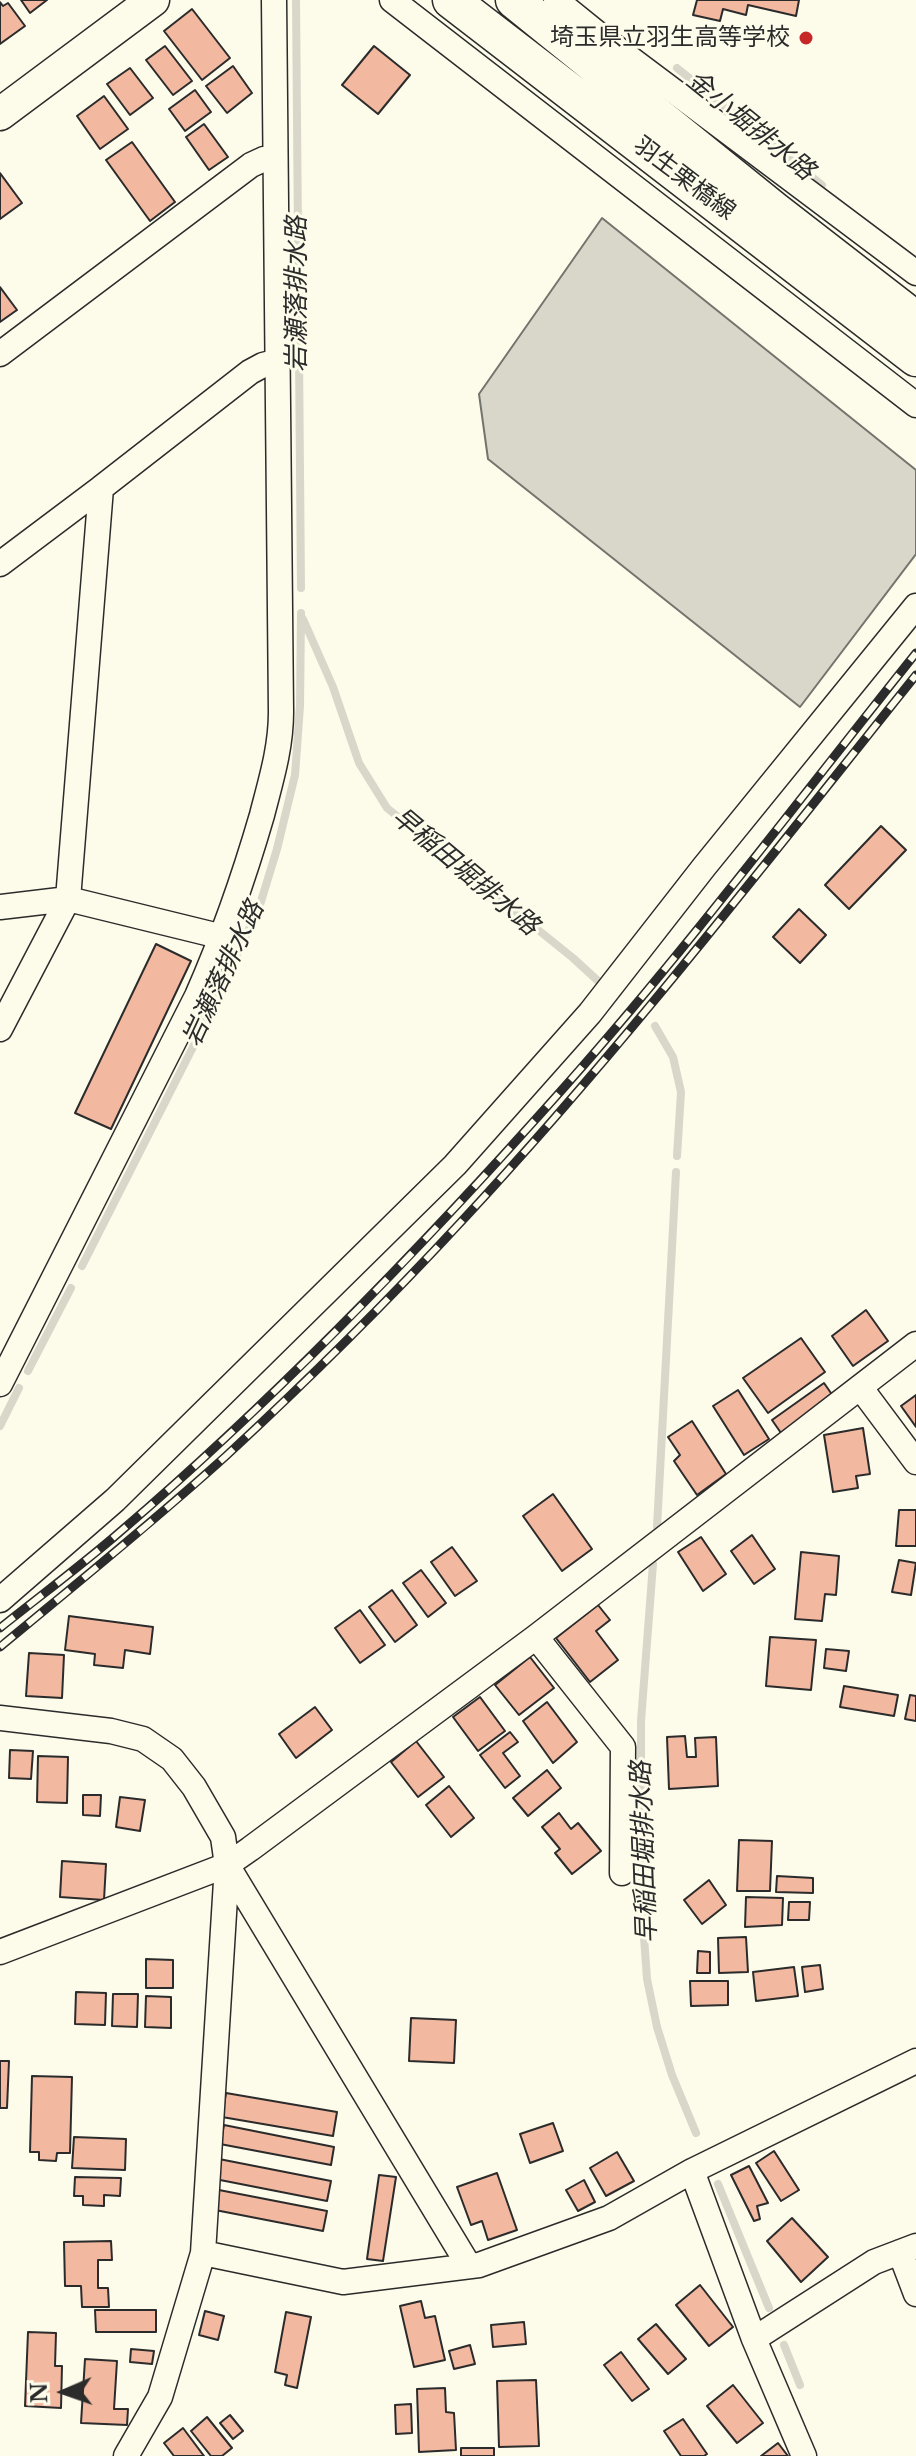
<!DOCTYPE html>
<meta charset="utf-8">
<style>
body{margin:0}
#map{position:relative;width:916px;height:2456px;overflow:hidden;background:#fdfbea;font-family:"Libre Baskerville",serif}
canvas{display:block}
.north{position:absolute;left:24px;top:2352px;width:80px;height:80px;-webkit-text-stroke:6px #fdfbea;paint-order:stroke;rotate:268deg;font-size:22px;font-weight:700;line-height:32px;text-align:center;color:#2b2b2b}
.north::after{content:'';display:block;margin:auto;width:28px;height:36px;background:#2b2b2b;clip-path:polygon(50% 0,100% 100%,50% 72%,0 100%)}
</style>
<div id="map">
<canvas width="916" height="2456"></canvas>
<div class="north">N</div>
</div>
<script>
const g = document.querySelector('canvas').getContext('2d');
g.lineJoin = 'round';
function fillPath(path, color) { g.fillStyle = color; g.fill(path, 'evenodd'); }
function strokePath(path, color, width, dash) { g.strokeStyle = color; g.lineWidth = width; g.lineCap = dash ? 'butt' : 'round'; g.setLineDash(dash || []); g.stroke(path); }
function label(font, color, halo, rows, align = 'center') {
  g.font = font + ' "Libre Baskerville","Noto Sans JP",serif'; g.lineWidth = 6; g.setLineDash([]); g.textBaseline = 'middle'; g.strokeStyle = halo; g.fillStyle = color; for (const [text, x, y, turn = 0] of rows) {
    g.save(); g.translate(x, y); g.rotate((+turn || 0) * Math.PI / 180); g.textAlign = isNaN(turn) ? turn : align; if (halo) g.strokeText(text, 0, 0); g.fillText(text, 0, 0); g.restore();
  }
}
const water = new Path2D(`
 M602,218L916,470V554L800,707L488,459L479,394Z`);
const stream = new Path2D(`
 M296,0L301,588
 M677,68L822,185
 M303,619L333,687L359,763L387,808L573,958L597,980
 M655,1026L673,1057L681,1092L677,1156
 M82,1266L192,1049L259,908L277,849L295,775L300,706L301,613
 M28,1371L71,1288
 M0,1426L19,1388
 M657,1527L676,1172
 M653,1564L641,1721V1895L647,1979L657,2027L672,2075L696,2133
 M718,2184L769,2308
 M784,2345L800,2385`);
const building = new Path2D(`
 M21,0H47L30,13Z
 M697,0H799L796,16L748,5L746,15L723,9L720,21L693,15Z
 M0,2L3,6L8,3L25,26L0,44Z
 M192,9L230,58L202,80L164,31Z
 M165,46L192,81L173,95L146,60Z
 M374,46L410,75L378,114L342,85Z
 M233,66L252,93L227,113L206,86Z
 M130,68L153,98L130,115L107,84Z
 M195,90L211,112L185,131L169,109Z
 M104,96L128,129L100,149L77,116Z
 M204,124L228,157L209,170L186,137Z
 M132,142L175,202L150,221L106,160Z
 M0,173L22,203L0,219Z
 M0,287L17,310L0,322Z
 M881,826L906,850L849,909L825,885Z
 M799,909L826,935L800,963L773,937Z
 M156,944L191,961L111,1129L75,1113Z
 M866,1310L888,1341L853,1366L832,1336Z
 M801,1338L825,1372L768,1413L743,1378Z
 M824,1383L833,1396L781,1433L772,1420Z
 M738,1390L769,1439L744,1455L713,1406Z
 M916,1395V1427L901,1406Z
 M692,1421L726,1474L697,1495L674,1461L680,1455L668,1437Z
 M863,1428L870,1474L856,1476L858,1488L833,1492L824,1435Z
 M553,1494L592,1549L562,1571L523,1516Z
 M899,1510H916V1546H896Z
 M752,1535L775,1569L754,1584L731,1551Z
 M701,1537L726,1574L703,1591L678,1552Z
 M452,1547L477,1581L455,1596L431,1562Z
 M801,1552L839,1556L836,1595L825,1594L822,1621L795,1619Z
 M899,1560L916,1563L911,1595L892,1592Z
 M421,1570L446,1603L428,1617L403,1583Z
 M392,1590L417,1625L395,1642L369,1607Z
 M598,1605L610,1620L596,1631L618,1660L590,1682L556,1638Z
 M360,1610L385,1645L360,1663L335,1628Z
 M69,1616L153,1627L150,1654L125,1650L123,1668L94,1665L95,1654L65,1650Z
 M770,1637L816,1640L811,1690L766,1686Z
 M826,1649L849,1651L846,1671L824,1668Z
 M29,1653L64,1655L62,1698L26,1696Z
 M530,1657L554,1688L519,1715L495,1685Z
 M844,1686L898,1695L894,1716L840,1707Z
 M910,1695L916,1696V1721L905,1719Z
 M480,1697L505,1731L478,1751L453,1717Z
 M547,1702L577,1742L553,1763L523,1721Z
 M315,1707L332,1730L296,1758L279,1734Z
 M510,1732L518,1742L503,1753L520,1776L505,1788L480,1755Z
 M685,1736L687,1757H696L695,1738L716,1737L718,1786L669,1789L667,1737Z
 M416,1741L444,1777L418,1797L391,1762Z
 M10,1750L33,1751L31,1779L9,1778Z
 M38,1756L68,1757L67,1803L37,1802Z
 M547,1770L561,1788L528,1816L513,1798Z
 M449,1786L474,1818L451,1837L426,1805Z
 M83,1795H101L100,1816L83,1815Z
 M120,1797L145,1800L140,1831L116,1827Z
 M559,1813L571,1829L578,1823L601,1851L572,1874L555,1853L560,1849L542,1827Z
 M739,1840L772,1841L770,1891H737Z
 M62,1861L106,1864L104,1900L60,1897Z
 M777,1876L813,1878V1893L776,1892Z
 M709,1880L726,1905L702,1924L684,1900Z
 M746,1897L783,1898L782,1925L745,1927Z
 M789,1902H810L809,1920H788Z
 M746,1937L748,1972L719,1973L718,1938Z
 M698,1951L710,1952V1973H697Z
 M146,1959L173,1960V1988H146Z
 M820,1965L823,1989L805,1992L802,1967Z
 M794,1967L798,1996L756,2001L753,1972Z
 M690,1981H728V2005L691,2006Z
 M76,1992L106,1993L105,2025L75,2024Z
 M113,1994H138L137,2027L112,2026Z
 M146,1996L171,1997V2028L145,2027Z
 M411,2018L456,2020L454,2063L409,2061Z
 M0,2061H9L7,2108H0Z
 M32,2076L72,2077L70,2153H57L56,2161L39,2160V2152H30Z
 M226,2093L337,2112L333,2136L222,2117Z
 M553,2123L563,2151L530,2163L520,2134Z
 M224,2125L334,2147L331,2165L220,2144Z
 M74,2137L126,2139L125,2170L72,2168Z
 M774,2151L799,2190L781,2201L756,2163Z
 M617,2152L634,2181L606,2196L590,2168Z
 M219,2159L331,2181L327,2201L215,2179Z
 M749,2166L768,2203L757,2206L760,2219L754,2221L731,2175Z
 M497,2173L517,2230L488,2240L482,2221L471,2225L457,2187Z
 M379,2175L396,2177L383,2261L367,2259Z
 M75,2177L121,2178L120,2196L104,2195V2206L83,2205V2196H74Z
 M584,2180L595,2202L578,2211L566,2190Z
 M219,2190L327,2211L323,2231L215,2210Z
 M792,2218L828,2257L801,2282L767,2241Z
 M111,2241L112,2260H98V2288H108L109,2307H82L81,2286H65L64,2242Z
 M700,2285L733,2327L709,2346L676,2305Z
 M421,2301L425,2318L435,2316L445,2360L414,2367L400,2306Z
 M95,2310H156V2332H96Z
 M205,2311L224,2316L218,2340L199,2335Z
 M286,2312L311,2317L297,2388L285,2385L287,2375L275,2372Z
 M524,2322L526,2344L493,2347L491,2325Z
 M656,2324L686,2359L668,2374L638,2339Z
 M28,2332L56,2333L55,2366H62L61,2408L25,2406Z
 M470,2345L475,2364L454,2369L449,2351Z
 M131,2349L154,2351L152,2364L130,2362Z
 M621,2352L649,2389L632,2401L604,2365Z
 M85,2359L117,2361L114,2409H128L127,2425L81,2423Z
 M536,2380L539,2446L499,2447L497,2381Z
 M733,2385L763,2423L737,2443L707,2406Z
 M445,2388L446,2412L454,2413L456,2450L419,2452L417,2389Z
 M411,2404L412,2433L396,2434L395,2405Z
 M230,2415L243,2431L233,2439L220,2423Z
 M207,2417L232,2448L222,2456H211L191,2431Z
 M683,2419L707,2454L704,2456H681L664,2431Z
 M183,2428L204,2456H174L164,2443Z
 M778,2443L788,2456H761Z
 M461,2448H494V2456H461Z`);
const street = new Path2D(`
 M392,0L916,405
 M556,0L603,38L916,273
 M0,354L251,165L264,159L275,158
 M0,564L101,488
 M0,907L68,899L223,937
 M0,1029L68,899L101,488L250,372L263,365L279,361
 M0,1384L197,996C223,937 244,877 262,815C271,780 281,748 281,712L274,0
 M860,1387L916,1462
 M0,1600L115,1500L455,1165L590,1013L704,867L916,606
 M536,1637L623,1747L622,1873
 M0,1718L111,1731L143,1739L172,1759L194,1787L223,1837L227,1865L203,2253L160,2397L126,2456
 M227,1865L469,2266
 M0,1952L227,1865L250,1849L536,1637L916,1344
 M692,2171L754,2339L804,2456
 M900,2252L916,2294
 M203,2253L343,2282L479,2265L609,2218L692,2171L916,2061
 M754,2339L874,2262L916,2246`);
const secondary = new Path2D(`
 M0,114L153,0`);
const primary = new Path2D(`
 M451,0L916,358
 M514,0L774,210L916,320`);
const rail = new Path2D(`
 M0,1628C40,1596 82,1565 121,1531C281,1394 428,1241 568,1083C690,945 801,797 916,653
 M0,1647C76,1584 153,1522 226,1456C306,1382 385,1304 460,1223C622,1049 767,861 916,675`);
const markers = [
 [806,38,8,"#c62828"]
];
const poiNames = [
 ["埼玉県立羽生高等学校",790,38]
];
const streetNames = [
 ["羽生栗橋線",684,179,37]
];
const waterNames = [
 ["金小堀排水路",750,126,39],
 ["岩瀬落排水路",298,294,-90],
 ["早稲田堀排水路",465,872,40],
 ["岩瀬落排水路",224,974,-65],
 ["早稲田堀排水路",645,1852,-92]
];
fillPath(water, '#d8d7c9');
strokePath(water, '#74746e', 2);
strokePath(stream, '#d8d7c9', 8);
fillPath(building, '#f2b8a0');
strokePath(building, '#2b2b2b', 2);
strokePath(street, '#2b2b2b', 27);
strokePath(secondary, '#2b2b2b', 35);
strokePath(primary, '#2b2b2b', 39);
strokePath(street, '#fdfbea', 24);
strokePath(secondary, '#fdfbea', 32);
strokePath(primary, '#fdfbea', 36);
strokePath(rail, '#2b2b2b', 9);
strokePath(rail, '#fdfbea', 6, [18]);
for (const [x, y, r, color] of markers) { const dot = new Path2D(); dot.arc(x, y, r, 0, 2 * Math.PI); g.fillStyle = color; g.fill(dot); strokePath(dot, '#fdfbea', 3); }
label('24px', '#2b2b2b', '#fdfbea', poiNames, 'right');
label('24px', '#2b2b2b', '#fdfbea', streetNames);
label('italic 26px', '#2b2b2b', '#fdfbea', waterNames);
</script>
